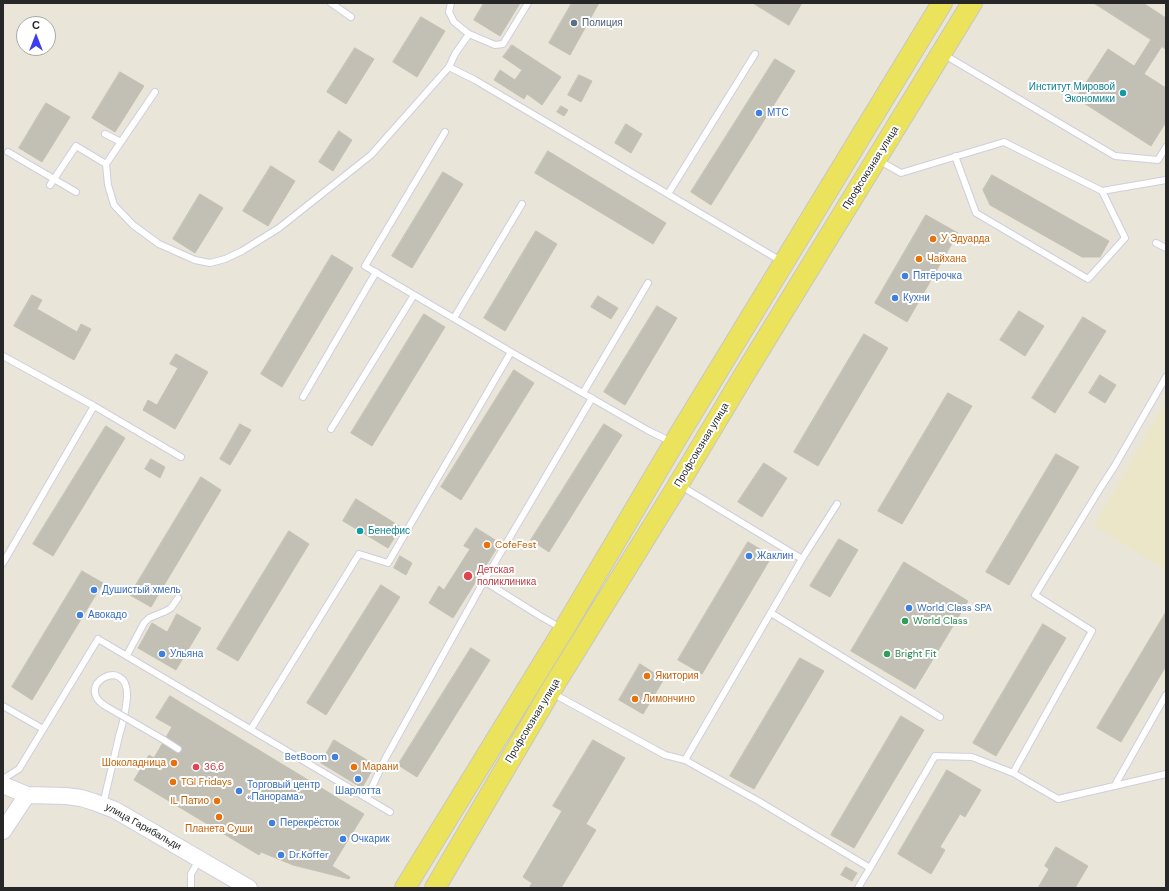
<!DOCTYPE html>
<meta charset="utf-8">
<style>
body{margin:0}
#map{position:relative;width:1169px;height:891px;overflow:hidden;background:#e9e5d9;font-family:"DM Sans",sans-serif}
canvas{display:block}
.frame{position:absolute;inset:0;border:4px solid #272727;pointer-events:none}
.north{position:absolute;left:16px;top:16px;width:40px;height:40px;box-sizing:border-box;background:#fff;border:1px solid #a9a9a9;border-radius:50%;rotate:0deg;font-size:11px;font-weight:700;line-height:16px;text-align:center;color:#272727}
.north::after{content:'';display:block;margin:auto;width:14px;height:18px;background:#3c3df3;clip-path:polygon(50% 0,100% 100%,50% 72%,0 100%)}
</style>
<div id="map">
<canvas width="1169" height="891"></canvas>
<div class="frame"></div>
<div class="north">С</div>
</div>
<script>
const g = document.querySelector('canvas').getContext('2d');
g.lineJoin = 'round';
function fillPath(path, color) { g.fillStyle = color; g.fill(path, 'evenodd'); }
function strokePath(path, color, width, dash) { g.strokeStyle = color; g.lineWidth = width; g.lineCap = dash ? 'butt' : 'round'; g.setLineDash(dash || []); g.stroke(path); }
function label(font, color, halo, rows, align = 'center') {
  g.font = font + ' "DM Sans",sans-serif'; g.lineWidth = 4; g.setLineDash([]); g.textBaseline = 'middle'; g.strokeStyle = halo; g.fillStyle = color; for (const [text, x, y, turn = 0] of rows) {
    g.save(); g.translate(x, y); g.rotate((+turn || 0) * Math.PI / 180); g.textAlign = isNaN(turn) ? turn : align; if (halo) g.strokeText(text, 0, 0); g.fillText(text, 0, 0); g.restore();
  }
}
const education = new Path2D(`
 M1166,401V570L1094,526Z`);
const building = new Path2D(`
 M484,3H520L500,36L474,20Z
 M572,3H599L570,55L549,43Z
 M753,3H802L789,25Z
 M1094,3H1143L1166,18V49Z
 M421,17L445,31L417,77L393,62Z
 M1151,40L1162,46L1144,74L1166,88V122L1151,146L1076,98L1108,49L1134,66Z
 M512,45L561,77L542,105L527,94L524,99L494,80L500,70L515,80L522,70L503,57Z
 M355,48L374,59L346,104L327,92Z
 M775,59L795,71L711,205L691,192Z
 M120,72L144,86L115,132L92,118Z
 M579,75L592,81L581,102L568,95Z
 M46,103L70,117L42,162L19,148Z
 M561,106L568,110L564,116L557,112Z
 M626,124L642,134L631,153L615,143Z
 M339,131L352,140L333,171L319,162Z
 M548,151L666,223L653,244L535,173Z
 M271,166L295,181L268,226L243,211Z
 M443,172L463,184L412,268L392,256Z
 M992,175L1109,241L1100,257H1082L990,205L983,190Z
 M200,194L223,208L195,253L173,239Z
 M926,215L958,233L907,322L875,303Z
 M536,231L557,244L505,331L484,318Z
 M332,255L353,268L282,387L261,374Z
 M32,295L42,300L37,309L77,332L81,324L91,329L74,360L14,326Z
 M598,296L618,308L611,319L591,307Z
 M657,306L677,318L625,405L604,392Z
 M1019,311L1044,326L1025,356L1000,340Z
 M424,314L445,327L372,446L351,433Z
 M1083,317L1106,331L1055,413L1032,398Z
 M864,334L888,348L818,466L794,452Z
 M176,354L208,372L175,429L143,410L148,400L157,405L178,368L170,364Z
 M514,370L534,383L461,500L441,487Z
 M1100,375L1116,385L1105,403L1089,393Z
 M948,393L972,406L902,524L878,511Z
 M240,424L251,430L230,465L220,459Z
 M604,424L622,435L549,552L531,540Z
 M106,426L125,438L53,556L33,544Z
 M1056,454L1079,467L1009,585L986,572Z
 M151,459L165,467L160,478L145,469Z
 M764,463L787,478L762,517L738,502Z
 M201,477L221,490L151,607L130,595Z
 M356,499L401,527L388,548L343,521Z
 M476,528L500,543L453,618L429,603L439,586L444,590L470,549L464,546Z
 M289,531L309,544L238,661L217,649Z
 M839,539L858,550L830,597L810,586Z
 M748,542L772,556L702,674L678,660Z
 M400,556L412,563L406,575L394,568Z
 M904,562L968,601L915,689L851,651Z
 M82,571L103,583L32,700L12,687Z
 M381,585L400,597L326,715L307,703Z
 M1166,612V666L1121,742L1097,728Z
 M177,614L201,628L176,670L138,648L152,623L167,632Z
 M1043,624L1066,638L996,756L973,743Z
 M471,648L490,660L417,777L398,765Z
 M800,658L824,671L754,789L730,776Z
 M640,664L664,679L643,714L619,700Z
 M170,696L364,814L332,866L350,877L349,879L293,865L261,852L259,855L134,780L149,755L154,758L172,727L156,718Z
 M901,716L924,730L854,848L831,835Z
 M334,740L375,765L362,788L321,763Z
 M593,740L625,758L586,824L596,830L561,888H529L532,883L523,877L562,811L553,806Z
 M947,770L981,790L965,817L960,814L940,847L945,850L931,874L898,854Z
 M1056,847L1088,866L1075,888H1038L1049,869L1045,866Z
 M846,867L857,873L852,881L841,875Z`);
const service = new Path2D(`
 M331,3L351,17
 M451,3L449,12L454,22L469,34L495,45L503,44L528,3
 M943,54L1115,156L1158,160L1166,147
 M449,67L475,80L781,261
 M445,132L365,266L511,352
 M105,134L121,142
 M8,152L76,192
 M955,156L976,213L1088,279L1125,238L1102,191
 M878,160L901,173L1004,142L1102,191L1166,180
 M106,164L155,92
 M50,185L76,146L106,164L108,185L114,205L133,225L159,244L195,260L210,263L225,259L242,251L279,228L371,155L449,67L455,54L469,34
 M668,194L755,54
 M1156,243L1166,248
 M454,318L522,204
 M3,356L94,406L181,457
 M1166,377L1114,467L1101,487L1035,595L1092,631L1013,773L1058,799L1166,774
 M583,393L648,283
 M303,397L376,272
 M331,429L414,295
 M681,486L802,559L685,760
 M802,559L837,504
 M3,563L94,406
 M484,581L540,616L561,628
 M771,613L940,717
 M127,655L144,623L149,618L166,611L171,608L178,598
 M552,693L665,755L685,760L760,802L870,868L858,888
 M3,706L43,729
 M251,729L359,554L388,563L511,352L649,431L672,442
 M164,740L178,749
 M3,779L19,769L98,639L390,812
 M1115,785L1166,695
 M367,798L385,759L484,581L592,398
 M103,805C108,782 114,759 119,736C123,723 126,711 127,697C129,653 70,686 107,707
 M870,868L935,756L972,757L1013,773
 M191,888V874L199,860`);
const tertiary = new Path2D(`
 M3,785L27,795L66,796L81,798L94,802L115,810L249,888
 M3,831L27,795`);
const primary = new Path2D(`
 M405,888L564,629L674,443L942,3
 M435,888L550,692L678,485L741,380L972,3`);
const serviceBridge = new Path2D(`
 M107,707L164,740`);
const markers = [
 [574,23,4,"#5c6f8a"],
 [1123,93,4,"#0f9aa8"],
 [759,113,4,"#3f7fe0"],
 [933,239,4,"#e8710a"],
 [919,259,4,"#e8710a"],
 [905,276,4,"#3f7fe0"],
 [895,298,4,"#3f7fe0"],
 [360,531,4,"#0f9aa8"],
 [487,545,4,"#e8710a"],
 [749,556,4,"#3f7fe0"],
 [468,576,5,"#e0444e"],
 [94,590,4,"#3f7fe0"],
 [909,608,4,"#3f7fe0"],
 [80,615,4,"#3f7fe0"],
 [905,621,4,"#2e9e5b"],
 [162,654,4,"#3f7fe0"],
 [887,654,4,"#2e9e5b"],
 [647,676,4,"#e8710a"],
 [635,699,4,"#e8710a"],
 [335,757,4,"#3f7fe0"],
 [174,763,4,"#e8710a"],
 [196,767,4,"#e0444e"],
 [354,767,4,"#e8710a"],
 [358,779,4,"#3f7fe0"],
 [173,782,4,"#e8710a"],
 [239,791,4,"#3f7fe0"],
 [217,801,4,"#e8710a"],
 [219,817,4,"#e8710a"],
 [272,823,4,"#3f7fe0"],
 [343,839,4,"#3f7fe0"],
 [281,855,4,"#3f7fe0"]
];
const serviceNames = [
 ["Полиция",582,23]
];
const cultureNames = [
 ["Институт Мировой",1115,87],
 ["Экономики",1115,99],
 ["Бенефис",368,531,"left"]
];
const shopNames = [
 ["МТС",767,113],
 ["Пятёрочка",913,276],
 ["Кухни",903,298],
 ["Жаклин",757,556],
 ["Душистый хмель",102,590],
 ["World Class SPA",917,608],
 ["Авокадо",88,615],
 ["Ульяна",170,654],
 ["BetBoom",327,757,"right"],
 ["Торговый центр",247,785],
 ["«Панорама»",247,797],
 ["Шарлотта",358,791,"center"],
 ["Перекрёсток",280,823],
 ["Очкарик",351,839],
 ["Dr.Koffer",289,855]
];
const streetNames = [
 ["Профсоюзная улица",871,168,-58],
 ["Профсоюзная улица",702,445,-59],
 ["Профсоюзная улица",533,721,-59],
 ["улица Гарибальди",143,827,29]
];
const foodNames = [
 ["У Эдуарда",941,239],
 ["Чайхана",927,259],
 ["CofeFest",495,545],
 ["Якитория",655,676],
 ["Лимончино",643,699],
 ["Шоколадница",166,763,"right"],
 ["Марани",362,767],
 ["TGI Fridays",181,782],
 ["IL Патио",209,801,"right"],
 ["Планета Суши",219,829,"center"]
];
const healthNames = [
 ["Детская",477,570],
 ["поликлиника",477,582],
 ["36,6",204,767]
];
const leisureNames = [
 ["World Class",913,621],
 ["Bright Fit",895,654]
];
fillPath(education, '#ebe6c8');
fillPath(building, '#c2bfb4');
strokePath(building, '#c4c1b3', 1);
strokePath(service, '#cecee0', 8);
strokePath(tertiary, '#cecee0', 18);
strokePath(primary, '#c7c7c7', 22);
strokePath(service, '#fff', 6);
strokePath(tertiary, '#fff', 16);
strokePath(primary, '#ebe35c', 20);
strokePath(serviceBridge, '#cecee0', 8, []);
strokePath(serviceBridge, '#fff', 6);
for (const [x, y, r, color] of markers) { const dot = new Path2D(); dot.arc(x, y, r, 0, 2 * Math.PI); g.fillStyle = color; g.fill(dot); strokePath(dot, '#fff', 1.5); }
label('10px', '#4e5e75', '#fff', serviceNames, 'left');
label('10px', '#0d838f', '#fff', cultureNames, 'right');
label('10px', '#366cbe', '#fff', shopNames, 'left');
label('10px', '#272727', '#fff', streetNames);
label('10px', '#c56008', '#fff', foodNames, 'left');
label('10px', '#be3a42', '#fff', healthNames, 'left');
label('10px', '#27864d', '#fff', leisureNames, 'left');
</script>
